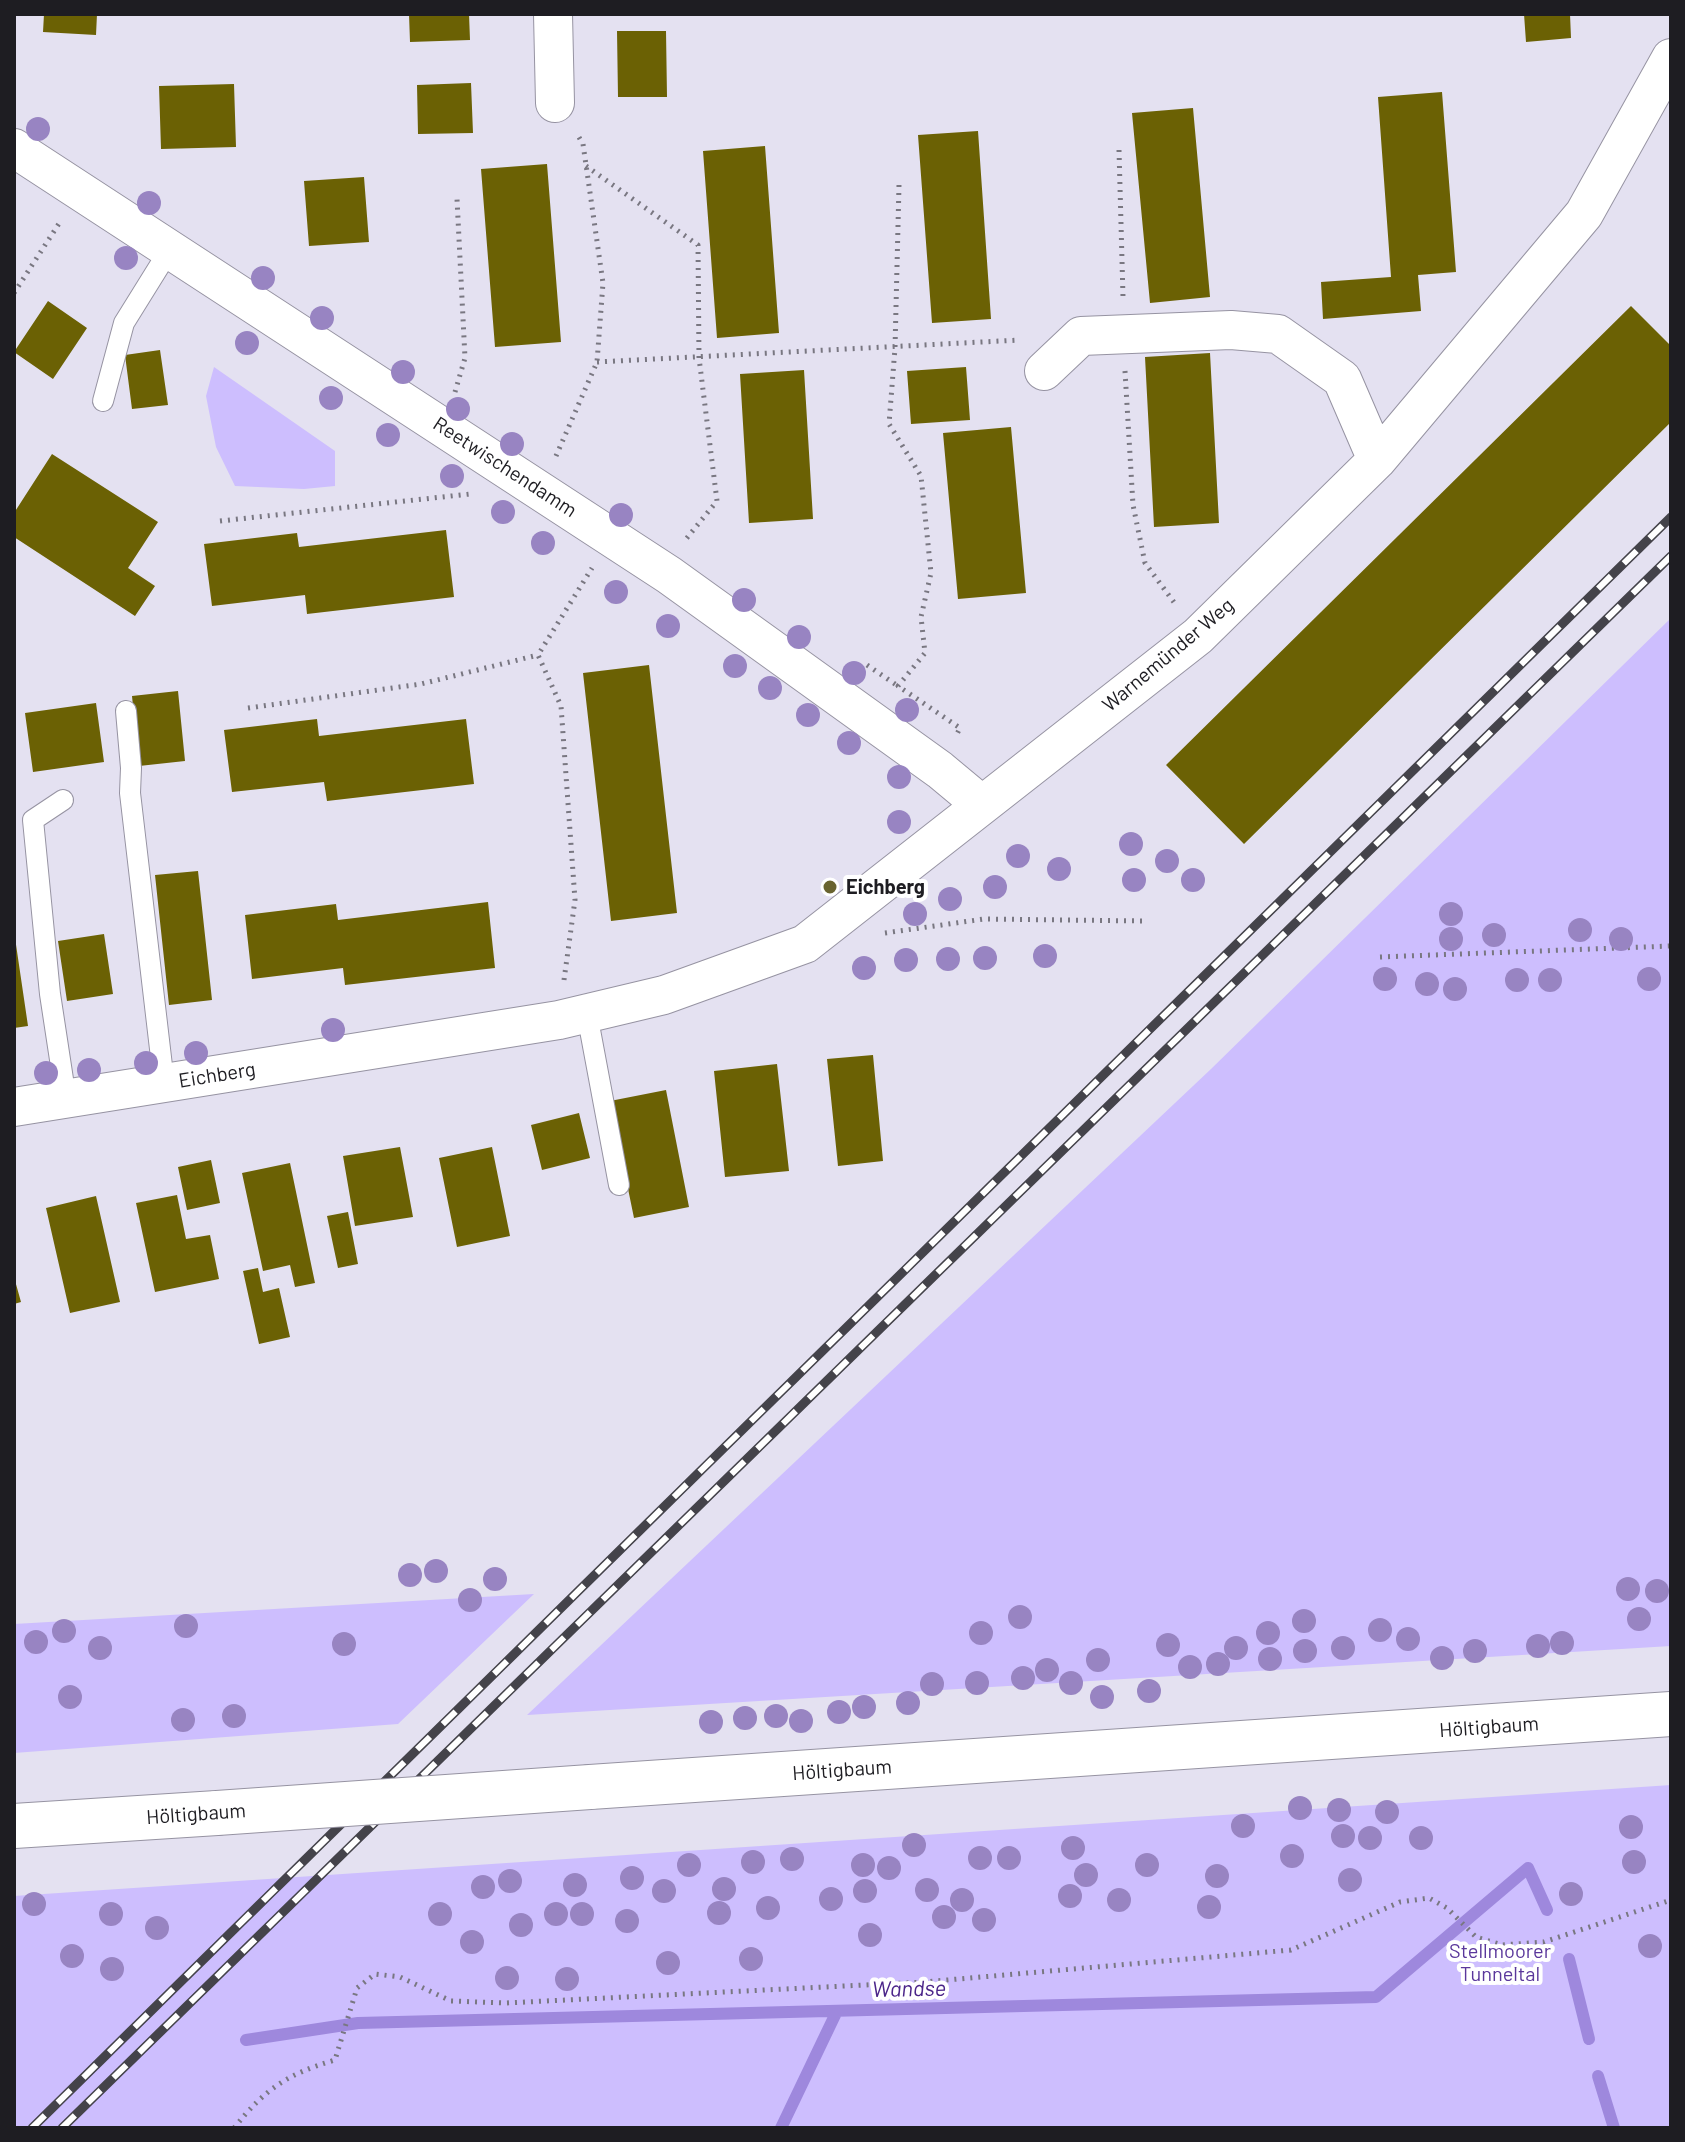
<!DOCTYPE html>
<meta charset="utf-8">
<style>
body{margin:0}
#map{position:relative;width:1685px;height:2142px;overflow:hidden;background:#e4e1f1;font-family:Barlow,sans-serif}
canvas{display:block}
.frame{position:absolute;inset:0;border:16px solid #1e1d22;pointer-events:none}
</style>
<div id="map">
<canvas width="1685" height="2142"></canvas>
<div class="frame"></div>
</div>
<script>
const g = document.querySelector('canvas').getContext('2d');
g.lineJoin = 'round';
function fillPath(path, color) { g.fillStyle = color; g.fill(path, 'evenodd'); }
function strokePath(path, color, width, dash) { g.strokeStyle = color; g.lineWidth = width; g.lineCap = dash ? 'butt' : 'round'; g.setLineDash(dash || []); g.stroke(path); }
function label(font, color, halo, rows, align = 'center') {
  g.font = font + ' Barlow,sans-serif'; g.lineWidth = 8; g.setLineDash([]); g.textBaseline = 'middle'; g.strokeStyle = halo; g.fillStyle = color; for (const [text, x, y, turn = 0] of rows) {
    g.save(); g.translate(x, y); g.rotate((+turn || 0) * Math.PI / 180); g.textAlign = isNaN(turn) ? turn : align; if (halo) g.strokeText(text, 0, 0); g.fillText(text, 0, 0); g.restore();
  }
}
const green = new Path2D(`
 M214,367L335,451V486L304,489L235,486L216,447L206,396Z
 M1671,618V1646L527,1715L1211,1069Z
 M534,1594L398,1724L14,1753V1624Z
 M1671,1785V2128H14V1896Z`);
const stream = new Path2D(`
 M1569,1959L1589,2039
 M246,2040L358,2023L1376,1997L1528,1868L1547,1910
 M1598,2076L1614,2128
 M781,2128L837,2011`);
const building = new Path2D(`
 M44,14H97L96,35L43,32Z
 M409,14H469L470,40L410,42Z
 M1524,14H1570L1571,38L1526,42Z
 M617,31H666L667,97H618Z
 M471,83L473,133L418,134L417,85Z
 M234,84L236,147L161,149L159,86Z
 M1442,92L1456,272L1418,275L1421,311L1323,319L1321,282L1391,277L1378,97Z
 M1193,108L1210,297L1150,303L1132,113Z
 M978,131L991,319L932,323L918,135Z
 M765,146L779,333L717,338L703,151Z
 M547,164L561,342L495,347L481,169Z
 M364,177L369,242L309,246L304,181Z
 M48,301L87,328L53,379L14,352Z
 M1631,306L1671,346V422L1244,844L1166,765Z
 M160,350L168,405L132,409L125,355Z
 M1210,353L1219,523L1154,527L1145,357Z
 M966,367L970,420L911,424L907,371Z
 M804,370L813,519L749,523L740,374Z
 M1011,427L1026,593L958,599L943,433Z
 M52,454L158,522L128,568L155,586L135,616L14,537V513Z
 M446,530L454,597L307,614L305,595L212,606L204,544L297,533L299,547Z
 M649,665L677,913L611,921L583,673Z
 M178,691L185,761L139,766L132,696Z
 M96,703L104,762L33,772L25,713Z
 M317,719L319,736L466,719L474,784L327,801L324,782L232,792L224,730Z
 M198,871L212,1000L169,1005L155,875Z
 M488,902L495,968L345,985L343,968L252,979L245,915L336,904L338,920Z
 M14,931L28,1026L14,1028Z
 M104,934L113,994L67,1001L58,941Z
 M873,1055L883,1161L838,1166L827,1059Z
 M777,1064L789,1171L725,1177L714,1071Z
 M666,1090L689,1207L634,1218L610,1101Z
 M579,1113L590,1158L542,1170L531,1125Z
 M400,1147L413,1217L355,1226L343,1156Z
 M492,1147L510,1236L457,1247L439,1158Z
 M211,1160L220,1203L187,1210L178,1167Z
 M290,1163L315,1283L295,1287L290,1265L263,1271L242,1173Z
 M177,1195L186,1239L210,1235L219,1279L155,1292L136,1203Z
 M96,1196L120,1302L70,1313L46,1208Z
 M348,1212L358,1264L338,1268L327,1216Z
 M258,1268L263,1292L279,1288L290,1337L259,1344L243,1271Z
 M14,1277L21,1302L14,1304Z`);
const path = new Path2D(`
 M1119,150L1123,297
 M586,166L698,245L699,358L717,501L686,539
 M899,185L895,348L889,424L921,476L931,573L921,617L925,653L898,686L960,728L957,734
 M14,293L60,222
 M597,362L1020,340
 M1125,371L1133,505L1145,563L1176,605
 M455,392L465,358L457,199
 M556,456L597,362L603,283L583,144L577,134
 M220,521L470,494
 M867,665L898,686
 M248,708L421,684L538,655
 M885,933L984,919L1146,921
 M1380,957L1671,946
 M564,980L575,900L561,706L538,655L592,568
 M234,2128C265,2089 287,2074 335,2060L357,1988L375,1974L400,1977L451,2001L506,2003L924,1982L1291,1950L1400,1902L1429,1898L1447,1908L1476,1937L1502,1945L1544,1942L1671,1900`);
const lane = new Path2D(`
 M103,401L124,323L170,249
 M126,711L131,768L130,793L164,1083
 M63,800L33,820L50,994L66,1099
 M587,1014L619,1185`);
const street = new Path2D(`
 M553,14L555,103
 M14,148L669,575L940,770L982,805
 M1044,371L1081,336L1231,330L1278,334L1342,379L1377,460
 M14,1107L559,1020L664,995L805,944L1198,636L1377,460L1584,214L1671,58`);
const secondary = new Path2D(`
 M590,1787L1671,1714
 M14,1826L217,1813`);
const rail = new Path2D(`
 M32,2128L1671,517
 M62,2128L1671,556`);
const secondaryBridge = new Path2D(`
 M217,1813L590,1787`);
const trees = [
 [38,129],
 [149,203],
 [126,258],
 [263,278],
 [322,318],
 [247,343],
 [403,372],
 [331,398],
 [458,409],
 [388,435],
 [512,444],
 [452,476],
 [503,512],
 [621,515],
 [543,543],
 [616,592],
 [744,600],
 [668,626],
 [799,637],
 [735,666],
 [854,673],
 [770,688],
 [907,710],
 [808,715],
 [849,743],
 [899,777],
 [899,822],
 [1131,844],
 [1018,856],
 [1167,861],
 [1059,869],
 [1134,880],
 [1193,880],
 [995,887],
 [950,899],
 [915,914],
 [1451,914],
 [1580,930],
 [1494,935],
 [1451,939],
 [1621,939],
 [1045,956],
 [985,958],
 [948,959],
 [906,960],
 [864,968],
 [1385,979],
 [1649,979],
 [1517,980],
 [1550,980],
 [1427,984],
 [1455,989],
 [333,1030],
 [196,1053],
 [146,1063],
 [89,1070],
 [46,1073],
 [436,1571],
 [410,1575],
 [495,1579],
 [1628,1589],
 [1657,1591],
 [470,1600],
 [1020,1617],
 [1639,1619],
 [1304,1621],
 [186,1626],
 [1380,1630],
 [64,1631],
 [981,1633],
 [1268,1633],
 [1408,1639],
 [36,1642],
 [1562,1643],
 [344,1644],
 [1168,1645],
 [1538,1646],
 [100,1648],
 [1236,1648],
 [1343,1648],
 [1305,1651],
 [1475,1651],
 [1442,1658],
 [1270,1659],
 [1098,1660],
 [1218,1664],
 [1190,1667],
 [1047,1670],
 [1023,1678],
 [977,1683],
 [1071,1683],
 [932,1684],
 [1149,1691],
 [70,1697],
 [1102,1697],
 [908,1703],
 [864,1707],
 [839,1712],
 [234,1716],
 [776,1716],
 [745,1718],
 [183,1720],
 [801,1721],
 [711,1722],
 [1300,1808],
 [1339,1810],
 [1387,1812],
 [1243,1826],
 [1631,1827],
 [1343,1836],
 [1370,1838],
 [1421,1838],
 [914,1845],
 [1073,1848],
 [1292,1856],
 [980,1858],
 [1009,1858],
 [792,1859],
 [753,1862],
 [1634,1862],
 [689,1865],
 [863,1865],
 [1147,1865],
 [889,1868],
 [1086,1875],
 [1217,1876],
 [632,1878],
 [1350,1880],
 [510,1881],
 [575,1885],
 [483,1887],
 [724,1889],
 [927,1890],
 [664,1891],
 [865,1891],
 [1571,1894],
 [1070,1896],
 [831,1899],
 [962,1900],
 [1119,1900],
 [34,1904],
 [1209,1907],
 [768,1908],
 [719,1913],
 [111,1914],
 [440,1914],
 [556,1914],
 [582,1914],
 [944,1917],
 [984,1920],
 [627,1921],
 [521,1925],
 [157,1928],
 [870,1935],
 [472,1942],
 [1650,1946],
 [72,1956],
 [751,1959],
 [668,1963],
 [112,1969],
 [507,1978],
 [567,1979]
];
const markers = [
 [830,887,8,"#69632f"]
];
const streetNames = [
 ["Reetwischendamm",505,467,33],
 ["Warnemünder Weg",1168,655,-40],
 ["Eichberg",217,1075,-9],
 ["Höltigbaum",1489,1727,-4],
 ["Höltigbaum",842,1770,-4],
 ["Höltigbaum",196,1814,-4]
];
const poiNames = [
 ["Eichberg",846,887]
];
const parkNames = [
 ["Stellmoorer",1500,1951],
 ["Tunneltal",1500,1974]
];
const waterNames = [
 ["Wandse",909,1989,-1]
];
fillPath(green, '#cdbefe');
strokePath(stream, '#9e88dd', 12);
fillPath(building, '#6b6104');
strokePath(lane, '#9693a2', 22);
strokePath(street, '#9693a2', 40);
strokePath(secondary, '#9693a2', 46);
strokePath(path, '#797781', 5, [2, 6]);
strokePath(lane, '#fff', 20);
strokePath(street, '#fff', 38);
strokePath(secondary, '#fff', 44);
strokePath(rail, '#44434a', 9);
strokePath(rail, '#fff', 6, [18]);
strokePath(secondaryBridge, '#9693a2', 46, []);
strokePath(secondaryBridge, '#fff', 44);
g.fillStyle = '#9884c2';
for (const [x, y] of trees) { g.beginPath(); g.arc(x, y, 12, 0, 2 * Math.PI); g.fill(); }
for (const [x, y, r, color] of markers) { const dot = new Path2D(); dot.arc(x, y, r, 0, 2 * Math.PI); g.fillStyle = color; g.fill(dot); strokePath(dot, '#fff', 3); }
label('20px', '#1e1d22', '#fff', streetNames);
label('bold 20px', '#1e1d22', '#fff', poiNames, 'left');
label('20px', '#5a379b', '#fff', parkNames);
label('italic 22px', '#4b2589', '#fff', waterNames);
</script>
